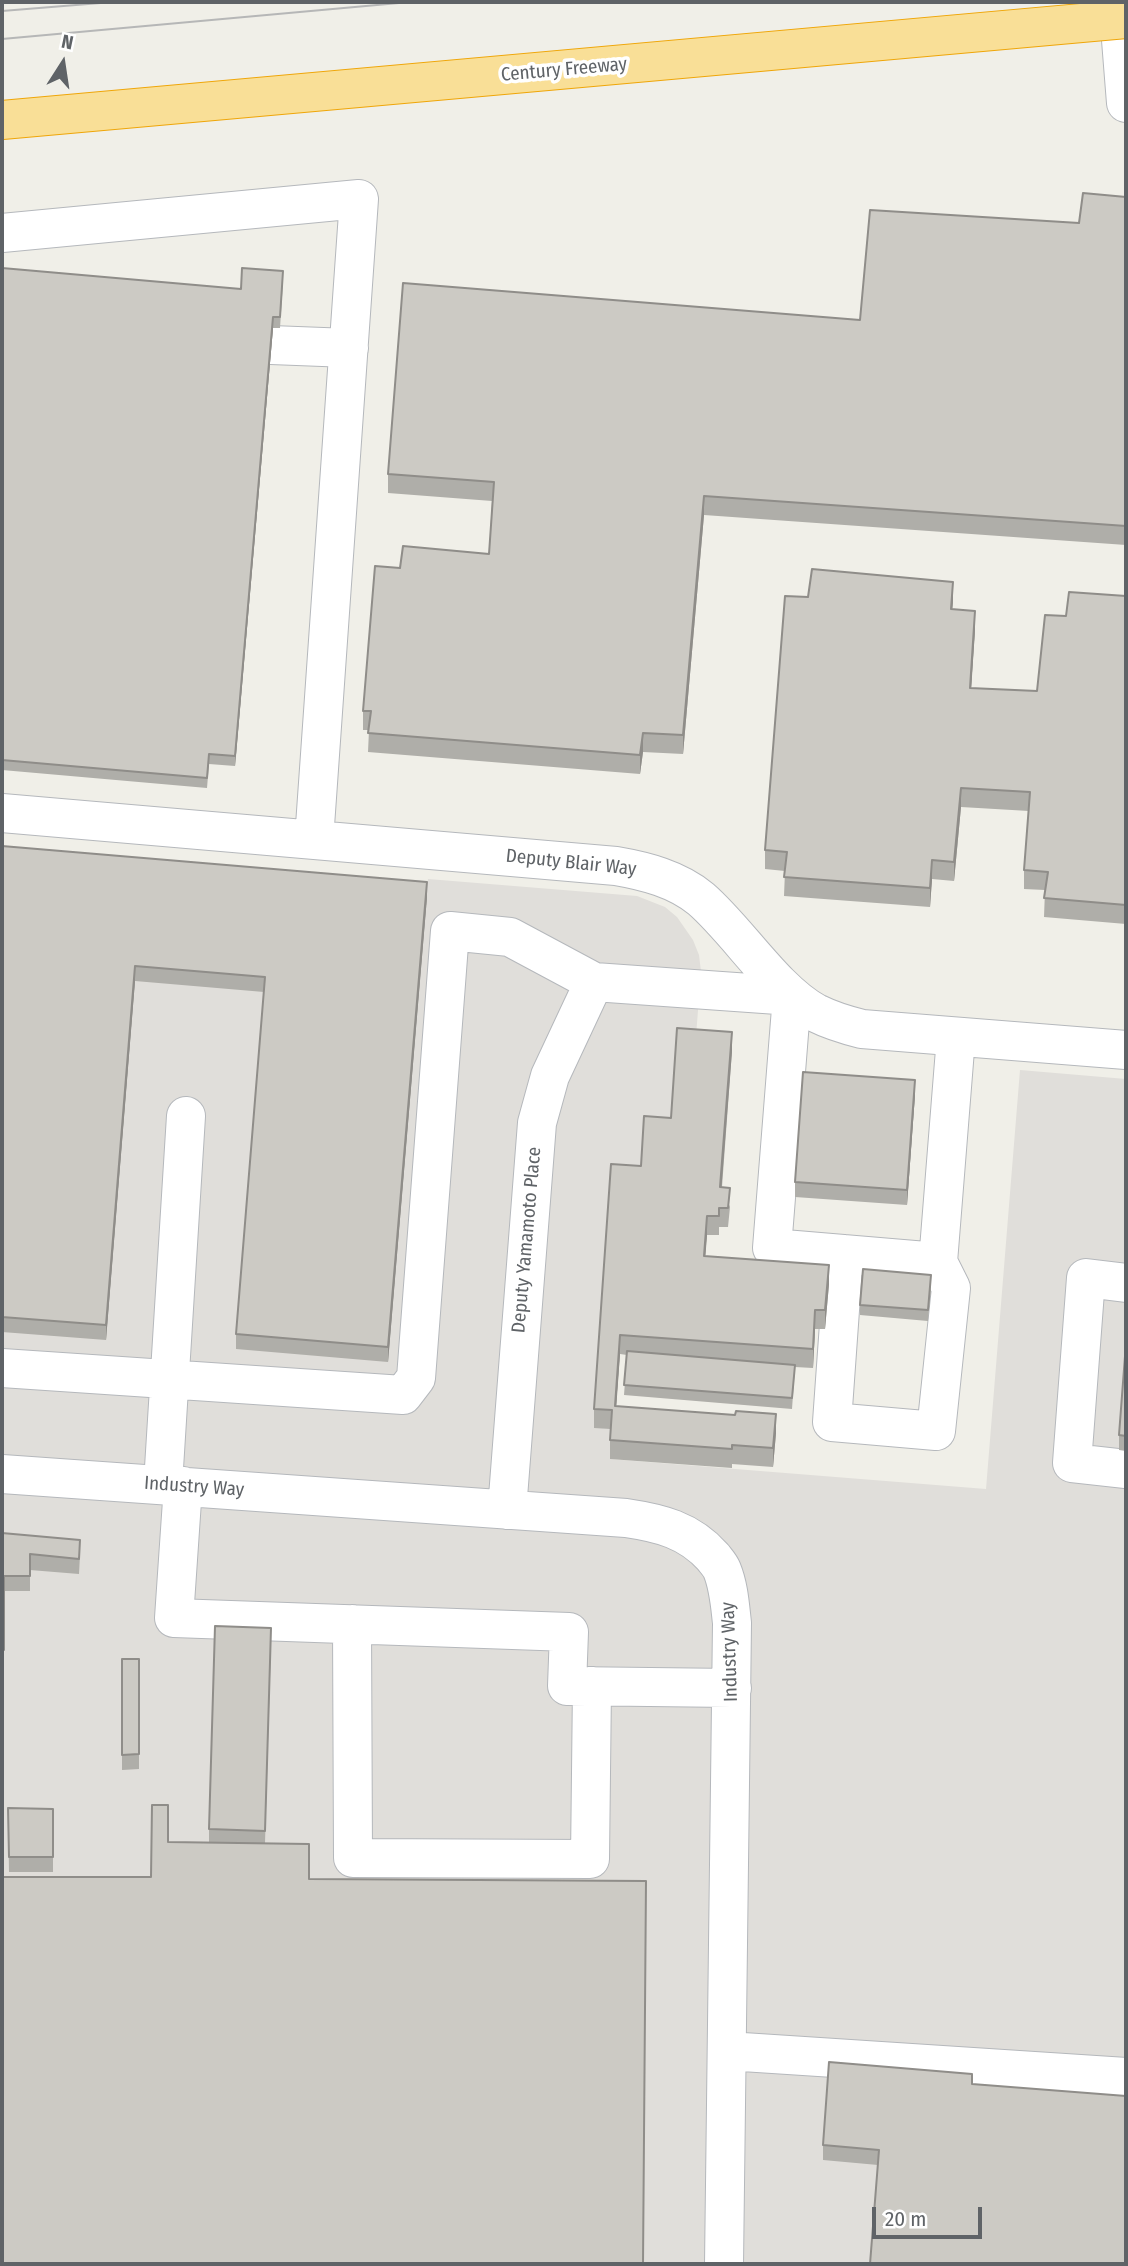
<!DOCTYPE html>
<style>
body{margin:0}
#map{position:relative;width:1128px;height:2266px;overflow:hidden;background:#f0efe8;font-family:"Fira Sans Condensed",sans-serif}
canvas{display:block}
.frame{position:absolute;inset:0;border:4px solid #5f6367;pointer-events:none}
.north{position:absolute;left:28px;top:28px;width:70px;height:70px;-webkit-text-stroke:5px #fff;paint-order:stroke;rotate:12deg;font-size:19px;font-weight:700;line-height:28px;text-align:center;color:#5f6367}
.north::after{content:'';display:block;margin:auto;width:24px;height:32px;background:#5f6367;clip-path:polygon(50% 0,100% 100%,50% 72%,0 100%)}
.scale{position:absolute;left:872px;top:2207px;width:110px;height:32px;box-sizing:border-box;border:4px solid #5f6367;border-top:0;padding-left:9px;font-size:21px;line-height:24px;white-space:nowrap;color:#5f6367;-webkit-text-stroke:5px #fff;paint-order:stroke}
</style>
<div id="map">
<canvas width="1128" height="2266"></canvas>
<div class="frame"></div>
<div class="north">N</div>
<div class="scale">20 m</div>
</div>
<script>
const g = document.querySelector('canvas').getContext('2d');
g.lineJoin = 'round';
function fillPath(path, color) { g.fillStyle = color; g.fill(path, 'evenodd'); }
function strokePath(path, color, width, dash) { g.strokeStyle = color; g.lineWidth = width; g.lineCap = dash ? 'butt' : 'round'; g.setLineDash(dash || []); g.stroke(path); }
function label(font, color, halo, rows, align = 'center') {
  g.font = font + ' "Fira Sans Condensed",sans-serif'; g.lineWidth = 7; g.setLineDash([]); g.textBaseline = 'middle'; g.strokeStyle = halo; g.fillStyle = color; for (const [text, x, y, turn = 0] of rows) {
    g.save(); g.translate(x, y); g.rotate((+turn || 0) * Math.PI / 180); g.textAlign = isNaN(turn) ? turn : align; if (halo) g.strokeText(text, 0, 0); g.fillText(text, 0, 0); g.restore();
  }
}
const industrial = new Path2D(`
 M2,861L426,897L428,879L637,896L665,907L677,917L693,940L699,955L701,972L695,1049L671,1137L641,1185L594,1427L612,1429L610,1459L986,1489L1020,1070L1126,1079V2264H2Z`);
const minor = new Path2D(`
 M1118,2L1126,103
 M2,233L359,199L314,840
 M271,345L349,348
 M2,813L616,866C645,871 677,879 701,899C738,931 774,990 816,1013C830,1020 846,1025 862,1029L1126,1050
 M844,1254L832,1422L936,1431L951,1288L938,1262
 M1126,1283L1086,1278L1072,1463L1126,1469
 M2,1368L403,1395L416,1378L450,931L510,937L594,982L792,996L772,1248L938,1262L956,1037
 M2,1474L626,1518C660,1523 689,1530 713,1557C716,1561 720,1565 722,1570C729,1587 730,1606 732,1623L724,2264
 M163,1484L186,1116
 M183,1486L174,1618L569,1632L567,1686L732,1688
 M507,1510L537,1123L550,1076L594,982
 M352,1624L353,1858L590,1859L592,1686
 M727,2051L1126,2077`);
const tram = new Path2D(`
 M2,11L113,2
 M2,39L410,2`);
const highwayBridge = new Path2D(`
 M2,120L1126,19`);
const wall = new Path2D(`
 M1126,197V545L704,515L683,754L643,752L640,774L368,752L369,730H363V711L400,568L489,554L492,501L388,493V474L860,320L1079,223Z
 M2,268L241,289L283,282L280,328H273L235,766L209,764L207,788L2,770Z
 M1126,596V924L1044,917L1045,890L1024,889V870L1029,811L961,807L954,881L932,879L930,907L784,896L785,871L765,869V850L953,601L952,609L975,630L971,688L1037,691L1066,616Z
 M2,846L427,897L388,1362L236,1349V1334L264,992L135,981L106,1340L2,1332Z
 M732,1051L722,1187L730,1207L728,1227H719V1235H707L705,1256L829,1284L825,1329H815L813,1368L795,1367L792,1409L624,1395L627,1355L620,1354L616,1406L776,1433L773,1467L732,1464V1468L610,1459V1429L594,1428V1409L641,1166L671,1118Z
 M915,1095L907,1205L795,1197V1182Z
 M931,1285L928,1321L860,1315V1305Z
 M1126,1343V1451L1119,1450V1435Z
 M2,1533L80,1555L79,1574L30,1570V1591H4V1665H2Z
 M271,1643L265,1843L309,1879L2,1877H151L168,1842L209,1843V1829Z
 M122,1659H139V1769L122,1770Z
 M8,1808L53,1809V1872H9Z
 M972,2084L878,2165L823,2160V2145Z`);
const shadedWall = new Path2D(`
 M273,317V328L235,766V756Z
 M704,496V515L683,754V735Z
 M953,582V601L951,628V609Z
 M975,611V630L970,707V688Z
 M643,733V752L640,774V755Z
 M961,788V807L954,881V862Z
 M932,860V879L930,907V888Z
 M427,882V897L388,1362V1347Z
 M135,966V981L106,1340V1325Z
 M732,1032V1051L720,1206V1187Z
 M915,1080V1095L907,1205V1190Z
 M707,1216V1235L704,1275V1256Z
 M829,1265V1284L825,1329V1310Z
 M815,1310V1329L813,1368V1349Z
 M620,1335V1354L615,1425V1406Z
 M776,1414V1433L773,1467V1448Z`);
const building = new Path2D(`
 M1083,193L1126,197V526L704,496L683,735L643,733L640,755L368,733L371,711H363L375,566L400,568L403,546L489,554L494,482L388,474L403,283L860,320L870,210L1079,223Z
 M2,268L241,289L242,268L283,271L280,317H273L235,756L209,754L207,778L2,760Z
 M812,569L953,582L951,609L975,611L970,688L1037,691L1045,615L1066,616L1069,592L1126,596V905L1044,898L1048,872L1024,870L1030,792L961,788L954,862L932,860L930,888L784,877L787,852L765,850L785,596L808,597Z
 M2,846L427,882L388,1347L236,1334L265,977L135,966L106,1325L2,1317Z
 M677,1028L732,1032L720,1187L730,1188L728,1208H719V1216H707L704,1256L829,1265L825,1310H815L813,1349L620,1335L615,1406L735,1415L736,1411L776,1414L773,1448L732,1445V1449L610,1440L612,1410L594,1409L611,1164L641,1166L644,1116L671,1118Z
 M803,1072L915,1080L907,1190L795,1182Z
 M863,1269L931,1275L928,1310L860,1305Z
 M1126,1343V1436L1119,1435Z
 M627,1351L795,1365L792,1398L624,1385Z
 M2,1533L80,1540L79,1559L30,1554V1576H4V1650H2Z
 M215,1626L271,1628L265,1831L209,1829Z
 M122,1659H139V1754L122,1755Z
 M2,1755H3L2,1873Z
 M152,1805H168V1842L309,1844V1879L646,1881L643,2264H2V1877H151Z
 M8,1808L53,1809V1857H9Z
 M829,2062L972,2074V2084L1126,2096V2264H870L879,2150L823,2145Z`);
const streetNames = [
 ["Century Freeway",564,70,-5],
 ["Deputy Blair Way",571,863,6],
 ["Deputy Yamamoto Place",527,1240,-85],
 ["Industry Way",194,1487,4],
 ["Industry Way",730,1652,-92]
];
fillPath(industrial, '#e0deda');
strokePath(minor, '#b5b8bc', 40);
strokePath(minor, '#fff', 38);
strokePath(tram, '#b6b7b7', 2);
strokePath(highwayBridge, '#efa609', 40, []);
strokePath(highwayBridge, '#f9df97', 38);
fillPath(wall, '#afaea9');
fillPath(shadedWall, '#8f8d89');
fillPath(building, '#cccac4');
strokePath(building, '#8f8d89', 2);
label('19px', '#5f6367', '#fff', streetNames);
</script>
